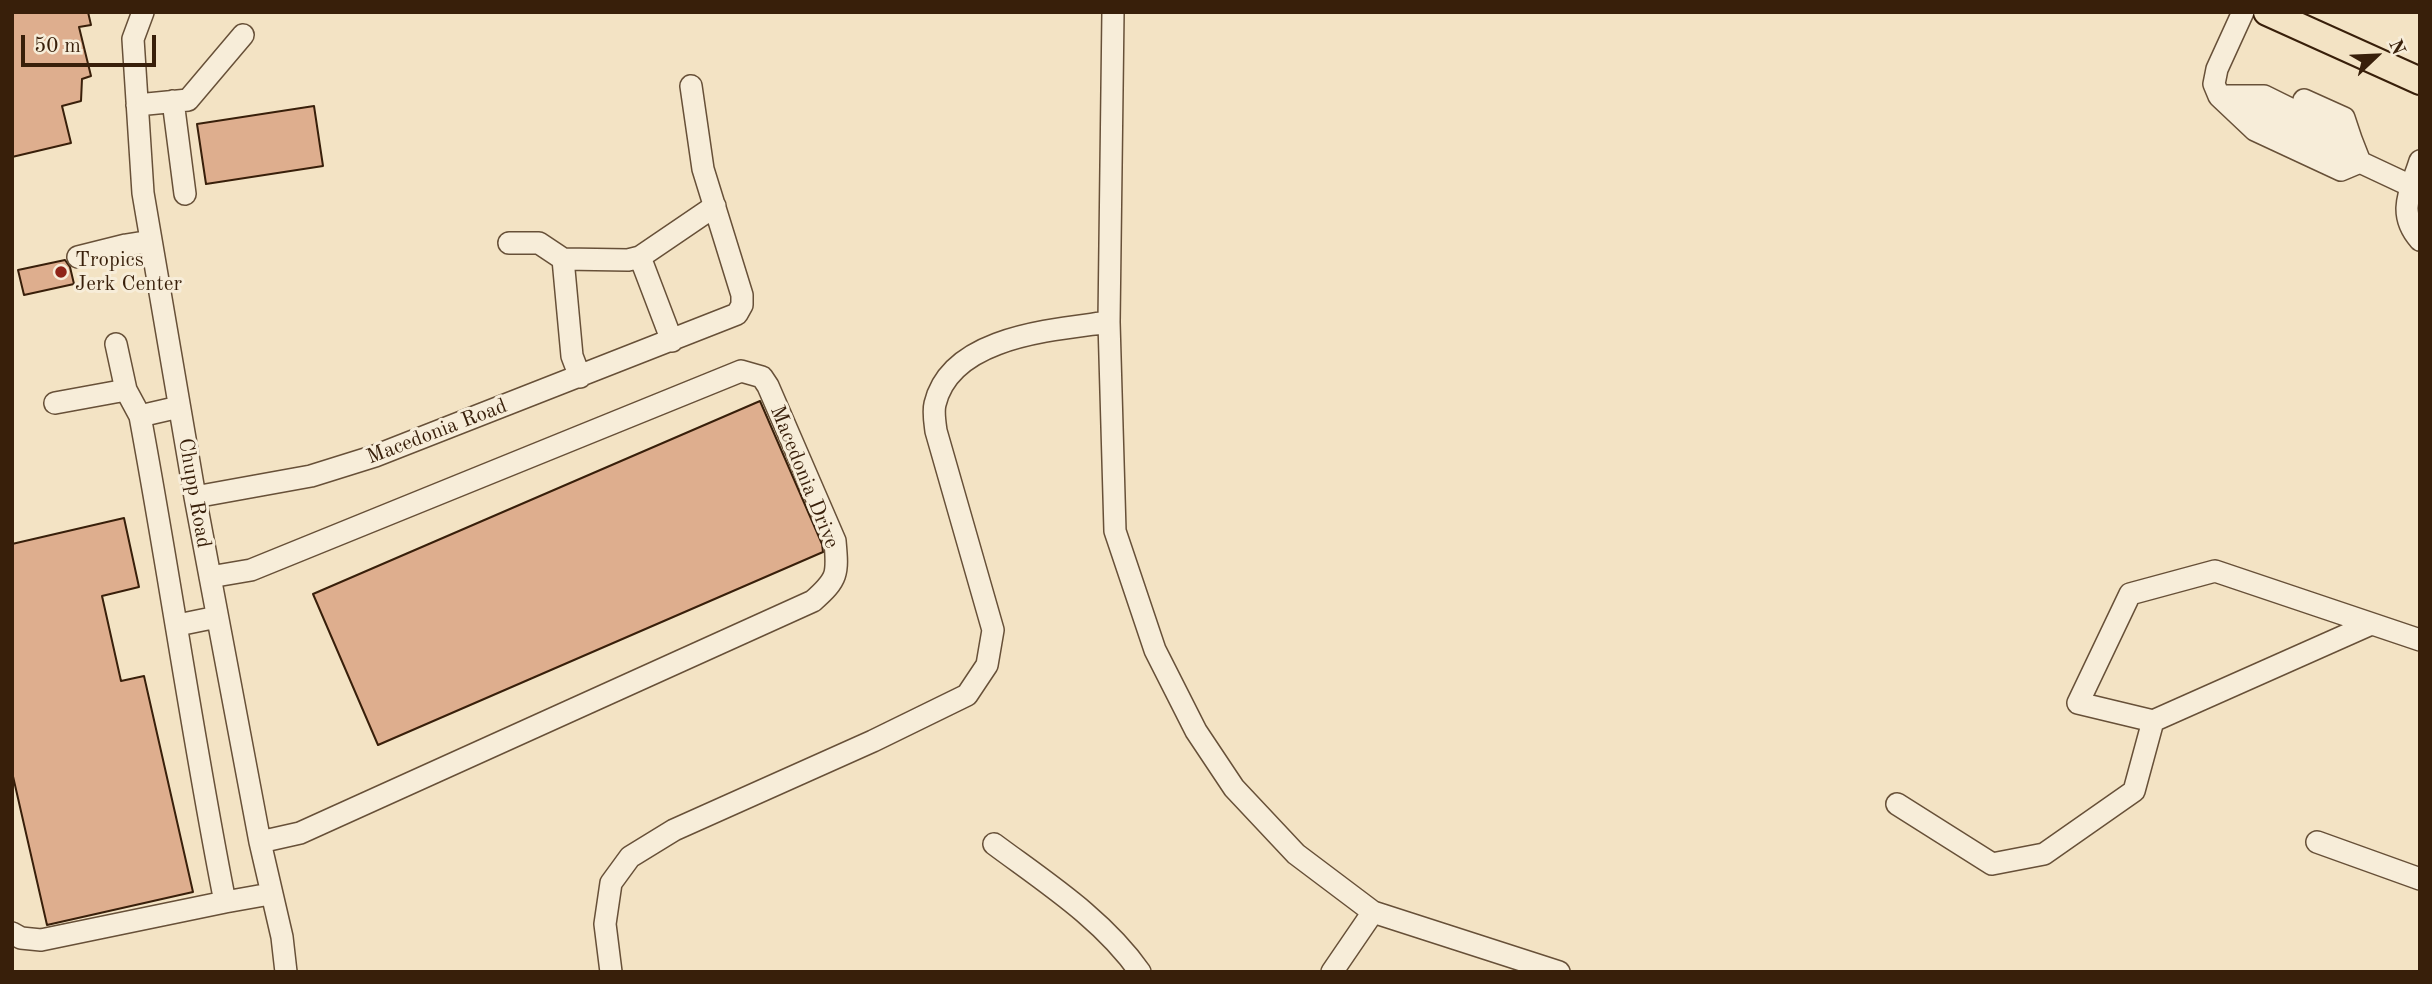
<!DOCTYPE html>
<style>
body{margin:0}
#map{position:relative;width:2432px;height:984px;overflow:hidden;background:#f3e3c4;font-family:"Old Standard TT",serif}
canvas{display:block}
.frame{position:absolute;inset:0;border:14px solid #381f0a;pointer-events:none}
.north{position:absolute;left:2341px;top:21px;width:70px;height:70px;-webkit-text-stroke:5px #f7edd9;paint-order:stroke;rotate:67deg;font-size:19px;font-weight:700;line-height:28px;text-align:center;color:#381f0a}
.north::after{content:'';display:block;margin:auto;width:24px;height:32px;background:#381f0a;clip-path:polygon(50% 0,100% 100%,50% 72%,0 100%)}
.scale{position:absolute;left:21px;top:35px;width:135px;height:32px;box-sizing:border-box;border:4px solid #381f0a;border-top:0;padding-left:9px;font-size:21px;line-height:24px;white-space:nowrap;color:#381f0a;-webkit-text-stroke:5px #f7edd9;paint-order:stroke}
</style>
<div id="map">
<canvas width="2432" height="984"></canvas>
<div class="frame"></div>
<div class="north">N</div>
<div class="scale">50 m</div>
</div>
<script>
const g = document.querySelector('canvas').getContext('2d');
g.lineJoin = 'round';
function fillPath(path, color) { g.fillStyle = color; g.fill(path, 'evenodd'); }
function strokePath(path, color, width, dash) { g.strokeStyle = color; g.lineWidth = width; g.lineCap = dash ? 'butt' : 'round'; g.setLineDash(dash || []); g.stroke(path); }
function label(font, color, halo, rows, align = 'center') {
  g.font = font + ' "Old Standard TT",serif'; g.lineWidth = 6; g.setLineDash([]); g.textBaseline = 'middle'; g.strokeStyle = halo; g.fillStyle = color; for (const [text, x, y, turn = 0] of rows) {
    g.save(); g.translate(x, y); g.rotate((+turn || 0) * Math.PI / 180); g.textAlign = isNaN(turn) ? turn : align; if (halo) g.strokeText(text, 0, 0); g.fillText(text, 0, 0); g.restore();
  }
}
const building = new Path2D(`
 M12,12H88L91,25L79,27L91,76L82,79L81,101L62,106L71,143L12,157Z
 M314,106L323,166L206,184L197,124Z
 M65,260L70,267L74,284L24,295L18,270Z
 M760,401L822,544L823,552L378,745L313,594Z
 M124,518L139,587L102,596L121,681L144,676L193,892L47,925L12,772V544Z`);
const minor = new Path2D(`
 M143,12L133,39L143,193L195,497L260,842L282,937L286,972
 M1113,12L1109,322L1115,531L1155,650L1196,731L1234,788L1296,854L1373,912
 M2243,12L2217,69L2214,84L2219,96L2411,186
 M2219,96H2264L2351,139L2360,162L2341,170L2255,130Z
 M2304,100L2344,118L2351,139
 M173,101L185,194
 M137,105L188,100L243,35
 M2420,161C2411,190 2396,213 2420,240
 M509,243H539L563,259L572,356L580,377
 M78,257L126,245L151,241
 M640,257L672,341
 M563,259L628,260L640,257L715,206
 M116,344L126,390
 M55,403L126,390L140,416
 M179,407L140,416C170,577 193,741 225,902L270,894
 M195,497L311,476L375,456L737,314L742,305V295L703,169L691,86
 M210,577L251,570L741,371L762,377L768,386L835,541C838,574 838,579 813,601L300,833L260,842
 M178,625L217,617
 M2369,625L2153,721L2078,703L2130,594L2215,571L2420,640
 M1897,804L1992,864L2044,854L2134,791L2153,721
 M2317,842L2420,879
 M994,844C1045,882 1103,919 1140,972
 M12,933L21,938L41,940L225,902
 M611,972L605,924L611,883L630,857L674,830L873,741L967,695L987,665L993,630L936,431C935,423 933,412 935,404C951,336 1053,330 1109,322
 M1332,972L1373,912L1559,972`);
const major = new Path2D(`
 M2267,12L2420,81`);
const markers = [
 [61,272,7,"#8f2418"]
];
const poiNames = [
 ["Tropics",75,260],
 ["Jerk Center",75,284]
];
const streetNames = [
 ["Macedonia Road",437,432,-21],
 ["Macedonia Drive",804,477,68],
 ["Chupp Road",194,493,80]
];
fillPath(building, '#deae8e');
strokePath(building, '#381f0a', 2);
strokePath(minor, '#675038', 24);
strokePath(major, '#381f0a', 30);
strokePath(minor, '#f7edd9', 21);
strokePath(major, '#f3e3c4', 26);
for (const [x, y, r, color] of markers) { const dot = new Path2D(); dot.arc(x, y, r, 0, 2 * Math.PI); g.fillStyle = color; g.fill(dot); strokePath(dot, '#f7edd9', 2.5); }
label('21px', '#381f0a', '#f7edd9', poiNames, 'left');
label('21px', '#381f0a', '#f7edd9', streetNames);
</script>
